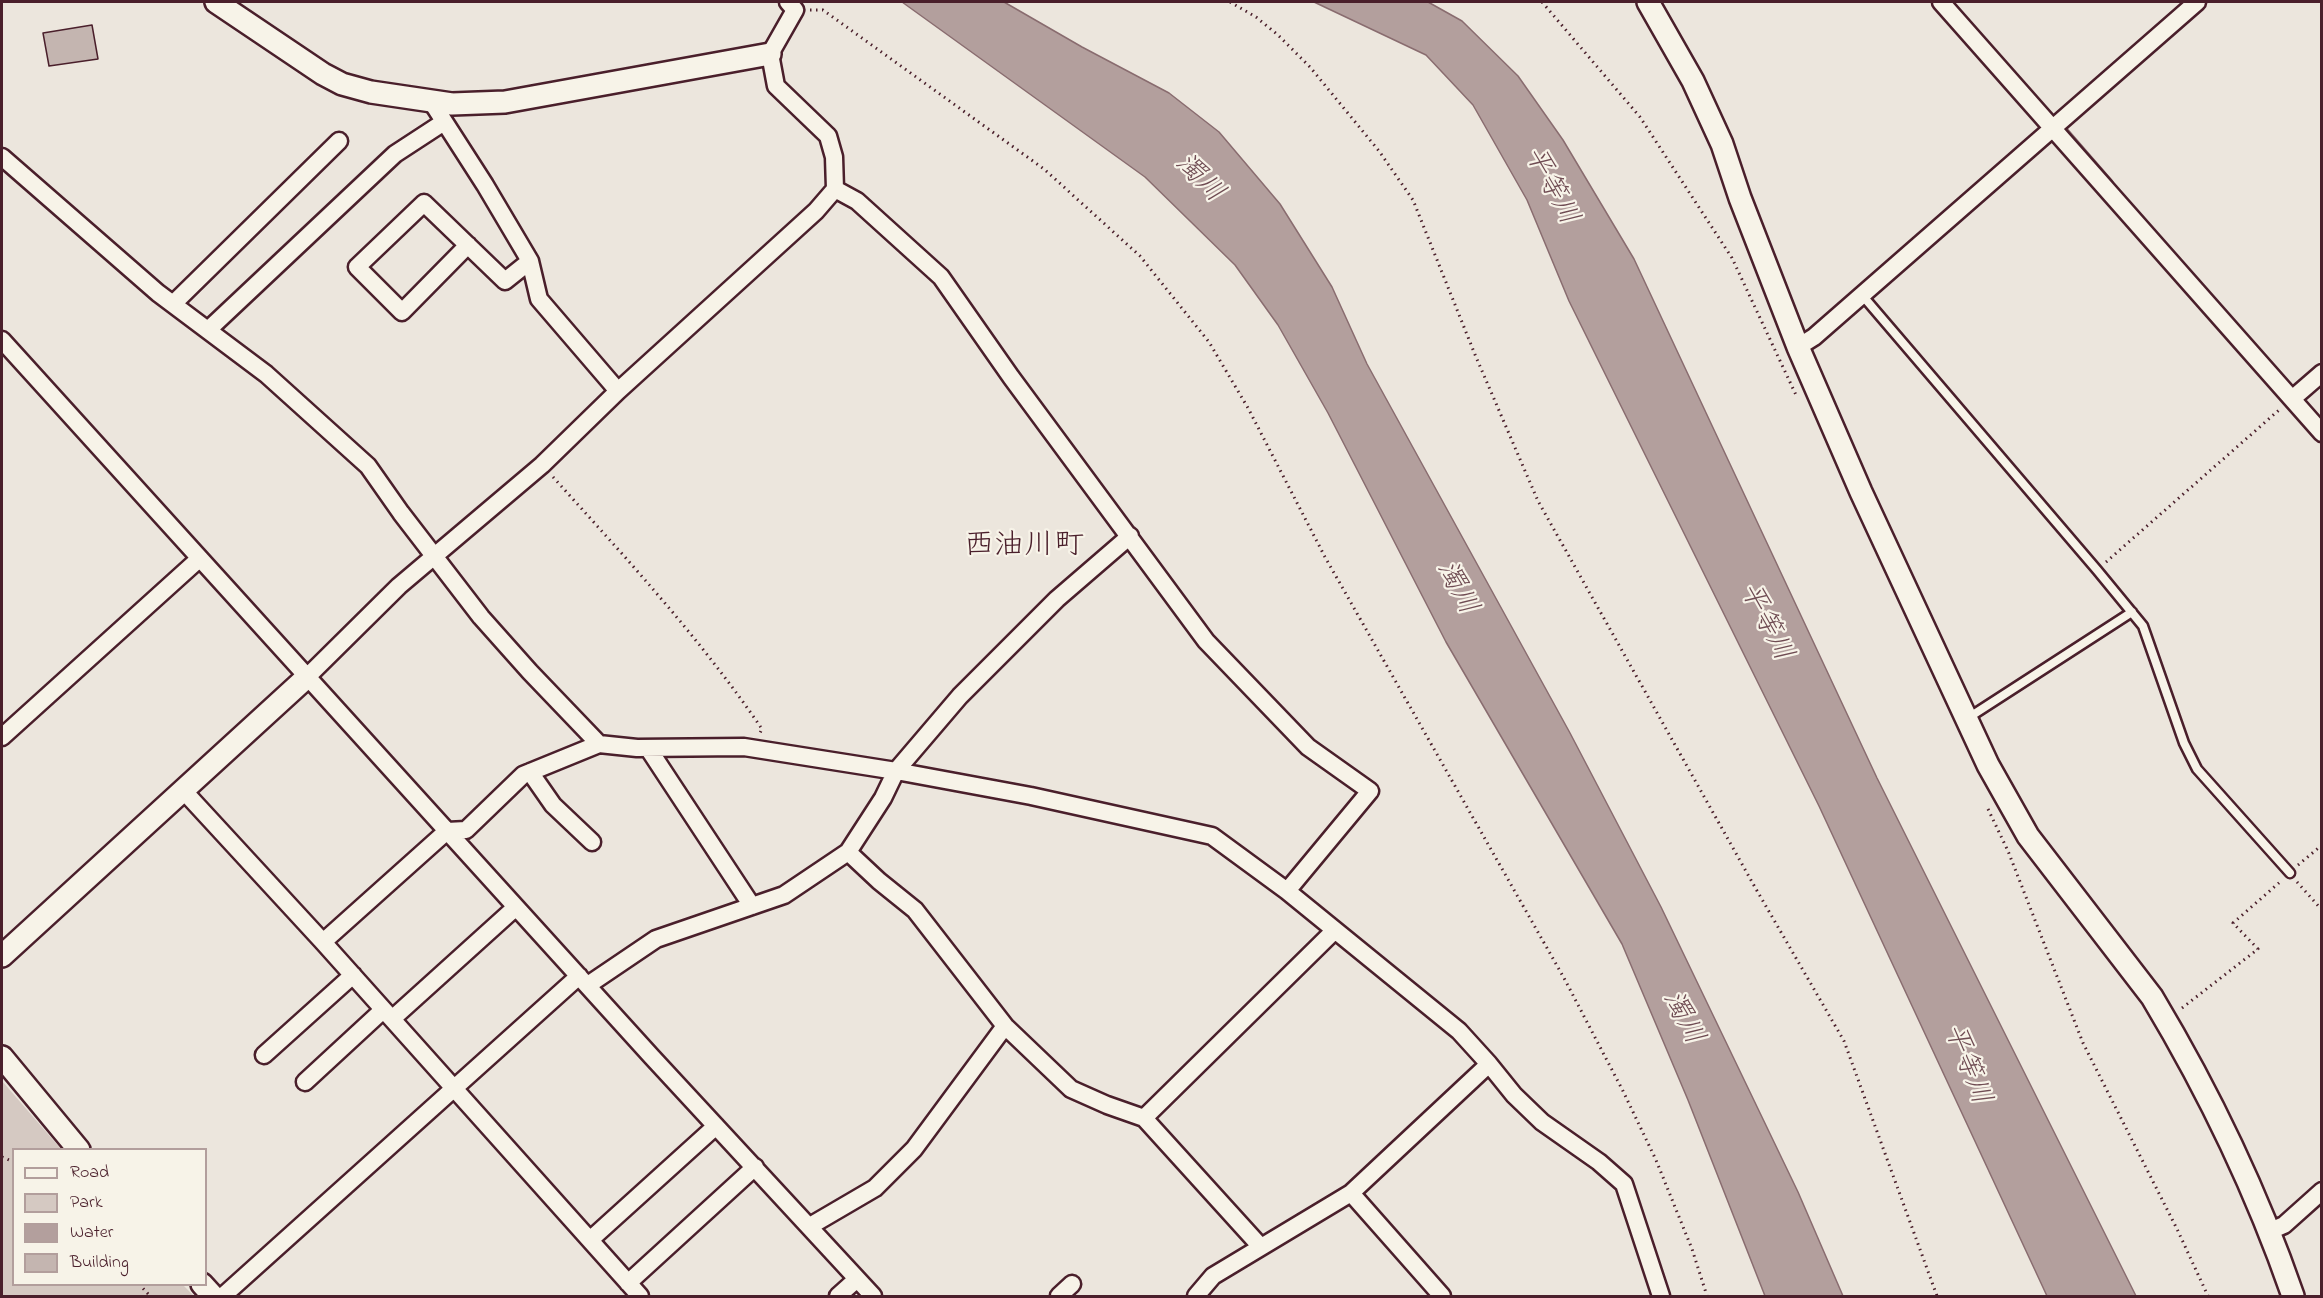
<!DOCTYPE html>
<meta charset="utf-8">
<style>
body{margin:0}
#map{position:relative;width:2323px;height:1298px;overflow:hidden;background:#ece6dd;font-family:"Indie Flower",sans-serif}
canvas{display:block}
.frame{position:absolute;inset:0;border:3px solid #4a1f2b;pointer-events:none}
.legend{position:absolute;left:12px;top:1148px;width:195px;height:138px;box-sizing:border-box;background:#f7f3e8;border:2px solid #b29e9c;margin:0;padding:8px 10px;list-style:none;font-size:18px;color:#4a1f2b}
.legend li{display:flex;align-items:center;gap:12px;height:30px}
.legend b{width:30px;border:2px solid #b29e9c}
</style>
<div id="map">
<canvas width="2323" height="1298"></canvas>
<div class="frame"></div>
<ul class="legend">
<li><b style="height:8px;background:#f7f3e8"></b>Road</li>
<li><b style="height:16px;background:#d5c9c2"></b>Park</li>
<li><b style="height:16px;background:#b39f9d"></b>Water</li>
<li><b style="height:16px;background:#c4b5b0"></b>Building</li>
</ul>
</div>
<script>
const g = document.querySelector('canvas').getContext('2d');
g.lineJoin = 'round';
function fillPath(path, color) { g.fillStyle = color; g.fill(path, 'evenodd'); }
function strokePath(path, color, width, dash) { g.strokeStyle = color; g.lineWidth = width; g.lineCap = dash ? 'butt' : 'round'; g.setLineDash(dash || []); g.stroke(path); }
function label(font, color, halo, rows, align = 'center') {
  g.font = font + ' "Indie Flower","Klee One",sans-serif'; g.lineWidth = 4.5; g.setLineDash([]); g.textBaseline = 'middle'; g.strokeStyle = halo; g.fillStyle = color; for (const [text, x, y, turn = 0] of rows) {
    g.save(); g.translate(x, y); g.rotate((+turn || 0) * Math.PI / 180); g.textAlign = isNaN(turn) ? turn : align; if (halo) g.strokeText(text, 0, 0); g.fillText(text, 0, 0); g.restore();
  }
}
const green = new Path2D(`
 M2,1081L61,1149L14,1150V1284L183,1285L194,1296H2Z`);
const water = new Path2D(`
 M902,2H1004L1082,47L1169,93L1219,132L1280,204L1332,287L1367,364L1570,733L1661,907L1798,1192L1843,1296H1765L1688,1100L1622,944L1446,642L1328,413L1278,325L1235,265L1145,177Z
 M1314,2H1428L1462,21L1518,76L1563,140L1634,259L1877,778L2136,1296H2047L1819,806L1569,301L1527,200L1473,105L1426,55Z`);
const stream = new Path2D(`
 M2065,129L2111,182`);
const building = new Path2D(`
 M92,25L98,59L49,66L43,33Z`);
const path = new Path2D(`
 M1230,2L1256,17L1278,35L1310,67L1379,151L1413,200L1476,357L1538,501L1756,889L1844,1041L1937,1296
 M1542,2L1640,117L1732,258L1796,395
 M810,10H823L1044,169L1140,256L1209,342L1248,408L1325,557L1564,978L1623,1091L1656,1160L1692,1249L1707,1296
 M553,477C626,558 700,638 762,729L760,733
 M2106,562L2279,410
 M1988,809L2008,851L2083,1043L2177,1229L2208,1296
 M2298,865L2322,845
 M2297,882L2322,910
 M2182,1008L2258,949L2233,923L2280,882
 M2,1157L14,1162
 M139,1284L150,1296`);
const service = new Path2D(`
 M1862,295L2097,570L2143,626L2184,743L2197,769L2290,873
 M1968,718L2132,612`);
const minor = new Path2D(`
 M1941,2L2322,433
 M431,101L485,185L530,261L539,299L618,391
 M2,157L158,293L266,374L368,466L401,513L481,617L530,672L599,744
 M835,189L857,201L941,277L1011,377L1206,641L1308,747L1370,791L1287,891
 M468,245L402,312L357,267L424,203L505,281L530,261
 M173,304L339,141
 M208,330L395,154L444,122
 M2,340L652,1057L873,1296
 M1798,347L1814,337L2197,2
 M2292,399L2322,373
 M1130,536L1057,599L960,696L896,771L883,798L848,852L879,881L915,910L1005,1026L1071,1089L1107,1105L1144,1118L1261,1247
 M307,677L399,586L542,465L618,391L816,211L835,189L834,157L828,136L776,86L770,54L795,10L788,2
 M2,737L199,559
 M648,748L752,906
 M530,772L553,805L592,842
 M182,789L323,942L640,1296
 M323,942L447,831L466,830L523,775L599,744L637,748L744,747L896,771L1031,796L1212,836L1287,891L1459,1031L1489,1064L1351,1193L1213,1276L1196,1296
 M588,985L656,939L784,895L848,852
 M392,1019L516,907
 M264,1055L353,975
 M1489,1064L1514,1095L1542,1122L1599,1162L1624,1184L1661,1296
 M305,1082L383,1010
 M1144,1118L1335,930
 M1351,1193L1442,1296
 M810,1226L875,1188L914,1149L1005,1026
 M2270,1231L2284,1225L2322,1191
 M590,1240L716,1126
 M628,1283L755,1167
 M223,1296L579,976
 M838,1296L857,1279
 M1059,1296L1072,1284`);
const tertiary = new Path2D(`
 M216,2L323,74L342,84L371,92L452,104L505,102L770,54
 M1648,2L1693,81L1722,144L1740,198L1798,347L1861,492L1988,765L2028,836L2152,997C2209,1092 2257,1192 2293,1296
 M2,956L307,677
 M2,1057L79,1150
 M202,1284L213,1296`);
const waterNames = [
 ["濁川",1198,180,45],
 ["平等川",1549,187,62],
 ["濁川",1455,589,62],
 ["平等川",1764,623,63],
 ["濁川",1681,1019,62],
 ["平等川",1965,1065,69]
];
const quarterNames = [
 ["西油川町",1024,548]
];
fillPath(green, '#d5c9c2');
fillPath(water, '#b39f9d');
strokePath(water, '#896c6f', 1.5);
strokePath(stream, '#896c6f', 5);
fillPath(building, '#c4b5b0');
strokePath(building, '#4a1f2b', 1.5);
strokePath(service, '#4a1f2b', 13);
strokePath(minor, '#4a1f2b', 21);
strokePath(tertiary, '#4a1f2b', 26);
strokePath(path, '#4a1f2b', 3, [1.5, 4.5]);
strokePath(service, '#f7f3e8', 8);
strokePath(minor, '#f7f3e8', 16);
strokePath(tertiary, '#f7f3e8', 21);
label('italic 28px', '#6f4c53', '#f7f3e8', waterNames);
label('30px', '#4a1f2b', '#f7f3e8', quarterNames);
</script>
